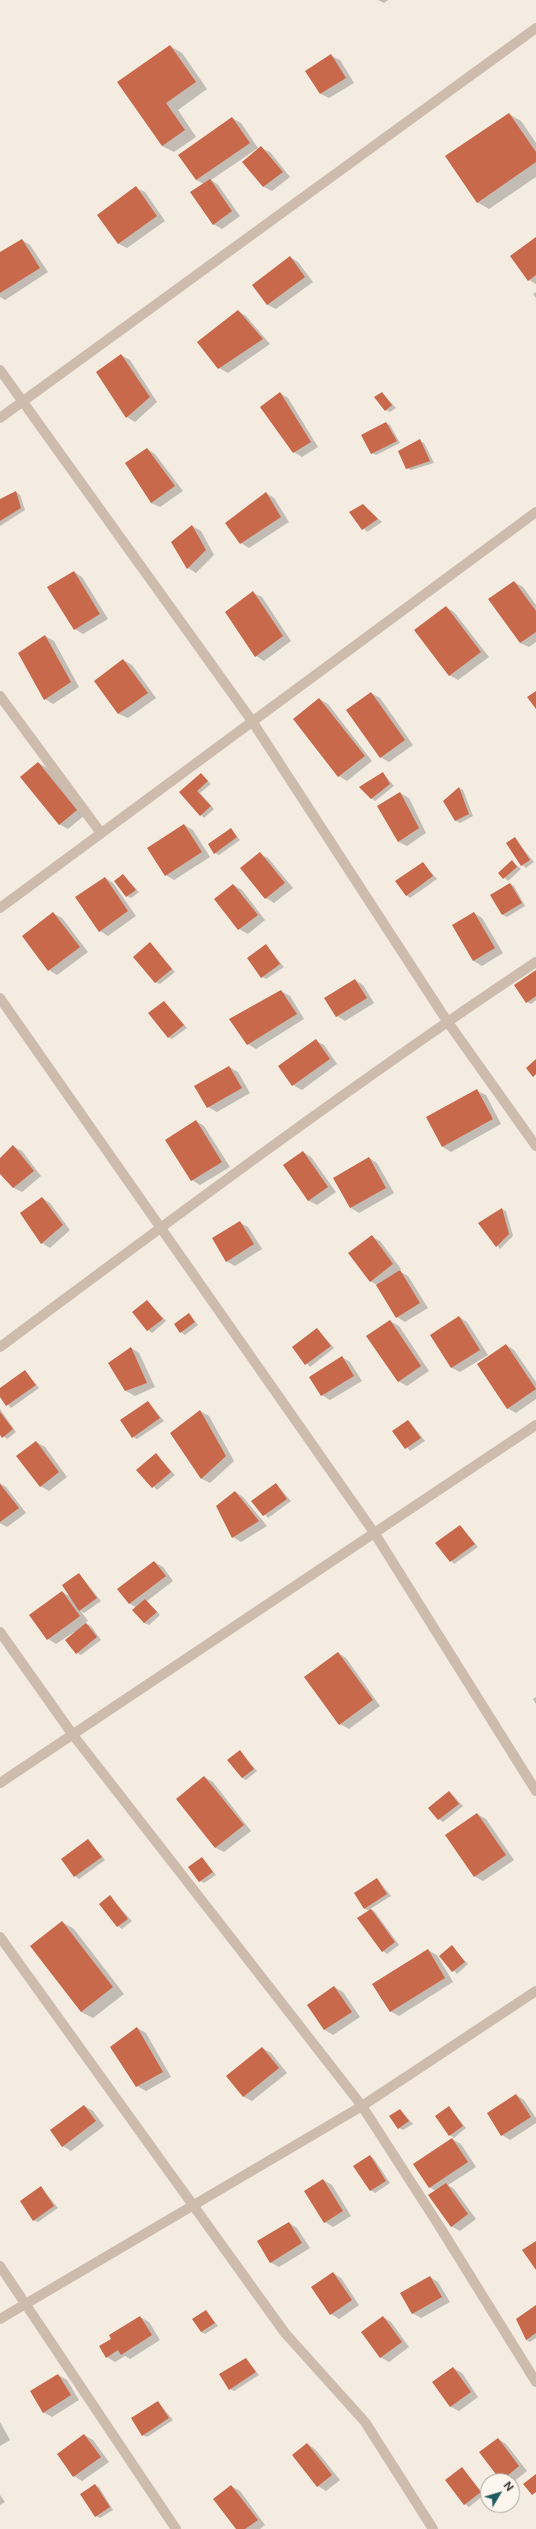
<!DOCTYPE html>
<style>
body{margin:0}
#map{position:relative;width:536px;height:2529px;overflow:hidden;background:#f4ebe1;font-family:"Public Sans",sans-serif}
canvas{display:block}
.north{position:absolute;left:480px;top:2473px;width:40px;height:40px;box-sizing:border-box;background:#fbf5ee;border:1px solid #aea6a0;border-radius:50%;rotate:52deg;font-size:11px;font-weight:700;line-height:16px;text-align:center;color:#3b302b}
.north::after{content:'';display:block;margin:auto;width:14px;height:18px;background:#1f5a5e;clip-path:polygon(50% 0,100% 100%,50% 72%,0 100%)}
</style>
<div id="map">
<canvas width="536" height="2529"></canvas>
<div class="north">N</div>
</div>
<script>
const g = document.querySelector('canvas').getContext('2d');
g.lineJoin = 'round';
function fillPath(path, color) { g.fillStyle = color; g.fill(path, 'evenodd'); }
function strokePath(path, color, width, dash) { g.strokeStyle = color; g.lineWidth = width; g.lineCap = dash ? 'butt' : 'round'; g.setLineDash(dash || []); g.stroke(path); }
const shadow = new Path2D(`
 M378,0H388L384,3Z
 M170,46L182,53L207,89L178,110L196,137L174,152L162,146Z
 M331,56L340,60L354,83L329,98L321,94Z
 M509,114L521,121L536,143V177L489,209L477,202Z
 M232,118L241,123L258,148L211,180L218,185L240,216L222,229L213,224L204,184L196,180Z
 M261,148L270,152L290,177L272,191L264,187L244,162Z
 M136,188L145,192L165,221L127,248L119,244L98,215Z
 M536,239V284L529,280Z
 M22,240L30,245L48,272L5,300L0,297V254Z
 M290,257L298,262L313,282L276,309L268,305L253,285Z
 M536,292V298L533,294Z
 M238,311L246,316L270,344L228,373L219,368Z
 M121,355L130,360L157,402L135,422L127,417Z
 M280,393L288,398L318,447L302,457L294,452Z
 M382,393L396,408L390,412L386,410Z
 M386,423L390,425L400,443L376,455L372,453Z
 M420,441L424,443L434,463L411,470L407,468Z
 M147,449L155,454L183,491L160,507L151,503Z
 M16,492L20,495L25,510L0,526V501Z
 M266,493L274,498L289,522L249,548L241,543Z
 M363,505L382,522L367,532L351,512Z
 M192,526L201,531L214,555L196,573L188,568Z
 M74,572L82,577L108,619L83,634L75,629L49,588Z
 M514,582L523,587L536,605V642L529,647L520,643Z
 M253,593L262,597L291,641L264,661L256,656Z
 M446,607L454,612L489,657L458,680L449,675Z
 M45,636L54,641L79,687L53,704L45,699L19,653Z
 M123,660L132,665L156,698L128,718L119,714L95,681Z
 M371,693L380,698L413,745L389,762L380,757Z
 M319,699L328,704L372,761L347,781L339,776Z
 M39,763L47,768L85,815L68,829L59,824Z
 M383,773L394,786L375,801L371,798Z
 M201,774L211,784L200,793L214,809L204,818L180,792Z
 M459,788L463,790L473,816L460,823L456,821L444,802Z
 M400,793L409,798L426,833L407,846L399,842Z
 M184,825L193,830L210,857L174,880L166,875Z
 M231,829L240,840L219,855L215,853Z
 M515,839L534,862L526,868L522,865Z
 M260,854L268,858L293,888L274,903L266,898Z
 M512,861L521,869L508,881L499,873Z
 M423,863L437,879L410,898L406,895Z
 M123,875L139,892L131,898L127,896Z
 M105,878L113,883L136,916L108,936L100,931Z
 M510,884L514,886L525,906L507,917L503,915Z
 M233,885L242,890L265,920L248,934L239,929L215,899Z
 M53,913L62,918L88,952L57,975L49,970L23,936Z
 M474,913L482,918L503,953L482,966L474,961L453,926Z
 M150,944L175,972L160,984L155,982Z
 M266,945L284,967L266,979L262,977Z
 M536,971V1000L531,1004L527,1002Z
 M355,980L363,985L374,1003L345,1021L337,1016Z
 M281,991L290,996L304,1019L256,1049L248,1044Z
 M164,1002L187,1028L172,1039L168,1037Z
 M316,1041L324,1045L337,1064L302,1090L293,1085Z
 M229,1067L238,1072L250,1093L217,1112L208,1107L195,1086Z
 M477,1091L486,1095L501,1124L451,1152L443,1147L427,1117Z
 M196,1121L204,1126L230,1167L200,1185L192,1180Z
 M14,1147L22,1151L41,1176L22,1192L14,1188L0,1172V1159Z
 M303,1152L311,1157L336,1192L317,1205L309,1201L284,1166Z
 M369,1158L377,1163L394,1193L359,1213L351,1208L334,1178Z
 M42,1198L50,1203L70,1230L50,1248L42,1243L21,1213Z
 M502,1209L506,1211L513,1236L500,1249L479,1223Z
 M240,1223L248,1227L262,1249L235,1266L226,1261Z
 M372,1237L380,1241L401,1269L399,1271L408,1276L428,1308L405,1322L397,1317L377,1285L370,1281Z
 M147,1301L166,1321L152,1333L148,1330Z
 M189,1314L198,1325L185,1335L181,1332Z
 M459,1317L467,1322L488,1355L460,1372L452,1368L431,1335Z
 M390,1321L399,1326L429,1371L407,1386L398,1381Z
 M317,1329L334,1348L310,1367L293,1347Z
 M506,1345L514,1350L536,1382V1399L516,1413L507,1408Z
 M131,1348L139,1353L155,1387L135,1396L126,1391L109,1364Z
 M342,1357L350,1362L362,1381L330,1400L322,1395Z
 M25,1372L39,1388L11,1408L0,1396V1389Z
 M148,1402L164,1421L137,1439L133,1437Z
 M0,1409L16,1432L7,1439L0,1433Z
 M200,1411L209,1416L234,1461L210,1483L202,1479L171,1433Z
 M409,1421L425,1441L410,1451L394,1432Z
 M36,1442L45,1447L67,1477L49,1491L40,1486Z
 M156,1454L175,1475L157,1490L138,1470Z
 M0,1483L6,1487L26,1513L7,1527L0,1523Z
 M276,1484L291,1501L268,1518L253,1501Z
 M235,1492L243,1497L267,1526L241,1542L233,1537L218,1506Z
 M460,1526L478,1547L454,1564L437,1543Z
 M154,1562L163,1567L173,1581L147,1601L160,1615L149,1625L144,1623L137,1608L130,1604L119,1589Z
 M79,1574L101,1601L84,1613L80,1610L88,1621L85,1623L91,1626L101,1640L81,1655L77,1653L74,1632L56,1644L48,1639L62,1592L71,1597Z
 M338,1653L346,1658L380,1706L349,1729L340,1724Z
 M536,1697V1704L533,1699Z
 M240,1752L257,1771L246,1780L242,1778Z
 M204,1777L213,1782L251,1831L224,1852L216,1848L177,1799Z
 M450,1792L463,1806L443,1822L439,1819Z
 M477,1814L486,1819L514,1860L483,1881L474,1876Z
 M88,1840L105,1860L79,1879L75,1876Z
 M202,1858L216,1875L204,1883L200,1881Z
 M377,1879L391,1896L370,1909L375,1912L399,1945L387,1954L383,1951L369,1911L364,1908Z
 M110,1897L132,1921L122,1929L118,1926Z
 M62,1922L74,1929L124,1994L93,2018L81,2012Z
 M452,1947L468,1964L457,1974L440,1956Z
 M428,1950L437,1955L453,1982L399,2016L390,2011Z
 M334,1987L343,1992L360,2017L333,2035L325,2030L308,2005Z
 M137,2028L146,2033L171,2077L146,2091L137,2086Z
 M262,2048L271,2053L287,2073L252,2101L244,2097L227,2076Z
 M516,2095L524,2100L536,2118V2123L510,2140L502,2135Z
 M84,2106L93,2111L104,2126L71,2151L63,2146Z
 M449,2107L466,2128L454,2138L450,2135Z
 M400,2110L413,2124L403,2130L399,2128Z
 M452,2139L461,2144L476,2167L448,2185L454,2189L476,2219L460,2231L451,2226L436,2191L429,2187Z
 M370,2156L374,2159L390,2183L375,2193L371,2190Z
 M323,2180L332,2185L351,2216L333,2227L325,2222Z
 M41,2187L58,2208L38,2222L33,2220Z
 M289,2223L297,2228L310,2248L279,2267L270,2262Z
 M333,2273L341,2278L359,2305L339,2319L331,2314Z
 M430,2277L438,2282L450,2302L421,2318L412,2313Z
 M536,2306V2338L530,2342L526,2340Z
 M206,2311L218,2326L205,2334L201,2332Z
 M140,2317L149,2322L160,2340L130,2359L125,2356L115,2362L107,2357L112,2340Z
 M383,2317L391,2322L409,2347L389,2362L380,2357Z
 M246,2359L259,2375L234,2391L230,2389Z
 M453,2368L462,2373L478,2397L459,2411L451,2407L433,2382Z
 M58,2375L67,2380L79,2400L52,2417L43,2412Z
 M158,2402L173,2420L147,2437L143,2435Z
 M0,2422L10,2440L0,2446Z
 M84,2435L93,2440L109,2462L82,2481L74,2476Z
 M498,2439L506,2444L527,2471L512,2483V2481L502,2480Z
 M307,2444L315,2449L340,2480L326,2491L318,2486Z
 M462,2468L484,2495L469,2507L465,2504Z
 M95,2485L99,2487L113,2510L100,2518L96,2516Z
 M231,2486L240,2491L265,2525L260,2529H237Z
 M0,2495L5,2502L0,2505Z`);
const building = new Path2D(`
 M170,45L196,82L166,103L185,130L162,146L117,82Z
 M331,54L346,78L320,94L305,71Z
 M509,113L536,152V162L477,203L445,156Z
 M232,117L250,143L196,180L178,155Z
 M261,146L283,172L263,187L242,162Z
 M210,179L232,211L213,225L190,192Z
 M136,186L157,216L118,244L97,215Z
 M536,237V275L528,281L510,256Z
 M22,239L40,268L0,293V252Z
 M290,256L305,277L267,305L252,285Z
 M238,310L263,339L218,369L197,342Z
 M121,354L150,397L126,418L96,372Z
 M280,392L311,442L293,453L260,407Z
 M382,392L392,405L385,411L374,397Z
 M386,422L397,441L371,454L361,435Z
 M420,439L430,461L406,469L398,451Z
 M147,448L175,486L151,503L125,463Z
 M16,491L21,508L0,521V499Z
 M266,492L281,517L240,544L225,523Z
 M363,504L378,519L362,530L349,512Z
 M192,525L206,550L187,569L171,542Z
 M74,571L100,614L74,630L47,587Z
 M514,581L536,611V632L520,643L488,599Z
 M253,591L283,636L255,657L225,612Z
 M446,606L481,652L449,676L414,630Z
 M45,635L71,682L44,700L18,653Z
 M123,659L148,693L118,714L94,681Z
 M536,691V709L527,697Z
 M371,692L405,740L380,758L346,710Z
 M319,698L365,756L338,777L293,719Z
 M38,762L77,810L59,825L20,777Z
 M383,772L390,784L371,799L359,787Z
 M201,773L208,781L197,791L211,806L200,816L179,792Z
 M459,787L469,814L455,821L443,801Z
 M400,792L419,828L398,842L377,806Z
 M184,824L202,852L165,876L147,848Z
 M231,828L237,837L214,854L208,844Z
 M515,837L530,860L521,866L506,843Z
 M260,852L285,883L265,899L240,868Z
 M512,860L517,867L503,879L498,873Z
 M423,862L433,876L406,896L395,881Z
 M123,874L136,890L126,897L114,881Z
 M105,877L128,911L99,932L75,897Z
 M510,883L522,903L502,915L490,895Z
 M233,884L258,915L238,930L214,899Z
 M53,912L80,947L48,971L22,936Z
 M474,912L495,948L473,961L452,925Z
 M150,942L172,969L155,983L133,957Z
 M266,944L280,964L261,978L247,958Z
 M536,970V996L526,1003L514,985Z
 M355,979L367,998L336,1017L324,998Z
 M281,990L297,1014L247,1045L229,1019Z
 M164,1001L184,1025L168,1038L148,1013Z
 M316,1039L330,1059L292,1086L278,1066Z
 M536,1059V1074L533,1077L526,1068Z
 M229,1066L242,1088L207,1108L194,1086Z
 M477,1089L493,1119L442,1147L426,1117Z
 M196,1120L222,1162L191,1181L165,1140Z
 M13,1145L34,1171L13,1188L0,1174V1158Z
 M303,1151L328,1187L308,1201L283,1165Z
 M369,1157L386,1188L350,1208L333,1178Z
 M42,1197L63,1225L41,1244L20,1213Z
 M502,1208L509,1234L496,1247L478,1223Z
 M240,1221L254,1244L226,1262L212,1238Z
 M372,1235L393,1264L370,1282L348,1253Z
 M400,1270L420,1303L396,1318L376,1285Z
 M147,1300L163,1319L147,1331L132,1312Z
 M189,1313L195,1322L180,1333L174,1324Z
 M459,1316L480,1350L451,1368L430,1335Z
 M390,1320L421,1366L398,1382L366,1336Z
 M317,1328L331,1346L305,1365L292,1347Z
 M506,1344L536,1389L507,1409L477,1364Z
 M131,1347L147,1383L125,1391L108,1363Z
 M342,1356L354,1376L321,1396L309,1377Z
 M25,1370L36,1385L6,1406L0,1397V1388Z
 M148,1401L160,1418L132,1438L120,1420Z
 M200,1410L226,1456L201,1479L170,1433Z
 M0,1412L13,1429L2,1438L0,1435Z
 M408,1420L421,1438L405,1449L392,1431Z
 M36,1441L59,1472L40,1487L16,1456Z
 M156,1453L171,1472L152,1488L136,1470Z
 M276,1483L287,1499L263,1516L251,1501Z
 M0,1484L19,1508L0,1522Z
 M235,1491L259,1521L232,1538L216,1506Z
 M460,1525L475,1544L450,1562L435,1543Z
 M154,1561L166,1576L129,1604L117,1589Z
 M79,1573L97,1598L79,1611L62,1585Z
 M62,1591L80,1616L47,1640L29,1615Z
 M145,1599L157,1612L144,1623L132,1610Z
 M86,1623L97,1637L76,1654L65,1640Z
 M338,1652L373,1700L339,1725L304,1677Z
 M240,1750L254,1769L242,1778L227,1760Z
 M204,1776L244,1825L215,1848L176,1799Z
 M449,1791L459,1804L438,1820L428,1808Z
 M477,1813L506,1855L474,1877L445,1835Z
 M88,1839L102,1857L74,1877L61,1859Z
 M202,1857L213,1872L199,1882L188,1867Z
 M377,1878L387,1894L364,1909L354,1893Z
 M110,1895L128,1919L117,1927L99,1904Z
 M371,1909L395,1942L382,1952L357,1918Z
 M62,1921L113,1987L81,2012L30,1946Z
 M452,1945L465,1962L452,1972L439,1956Z
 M428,1949L445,1978L390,2012L372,1984Z
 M334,1986L352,2012L324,2030L307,2005Z
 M137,2027L163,2072L136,2087L110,2047Z
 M262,2047L279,2068L243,2097L226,2076Z
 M516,2094L531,2117L501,2136L487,2113Z
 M84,2105L96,2121L62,2147L50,2130Z
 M449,2106L463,2126L449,2136L435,2116Z
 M400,2109L409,2121L398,2129L389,2116Z
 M452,2138L468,2162L429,2188L413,2164Z
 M370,2155L386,2181L370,2191L353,2166Z
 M323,2179L343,2211L324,2223L304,2191Z
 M446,2183L468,2214L451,2227L428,2195Z
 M41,2186L54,2206L33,2221L20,2201Z
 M289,2222L302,2243L270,2263L257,2241Z
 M536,2241V2270L522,2250Z
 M333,2272L352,2300L330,2315L311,2287Z
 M430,2276L442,2297L412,2314L400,2293Z
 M536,2305V2333L526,2340L516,2319Z
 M206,2310L215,2323L201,2332L192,2319Z
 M140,2316L152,2335L121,2355L118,2350L106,2358L99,2346L111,2339L109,2335Z
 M383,2316L402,2342L380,2358L361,2332Z
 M246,2358L256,2372L229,2390L219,2374Z
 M453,2367L471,2392L450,2407L432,2382Z
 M58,2374L71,2395L43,2413L30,2391Z
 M158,2401L169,2418L142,2436L131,2418Z
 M84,2434L101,2457L73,2477L57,2454Z
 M498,2438L519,2466L501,2481L479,2452Z
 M307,2443L332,2475L317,2487L292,2455Z
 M462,2467L481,2492L464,2505L445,2480Z
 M536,2474V2492L532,2495L523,2484Z
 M95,2484L110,2507L95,2517L80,2494Z
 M231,2485L258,2520L245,2529H236L213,2499Z`);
const minor = new Path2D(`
 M0,370L252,721L447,1021L536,1146
 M0,418L536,28
 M0,696L101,833
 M0,998L375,1534L536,1791
 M0,1347C176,1216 353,1084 536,962
 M0,1632L73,1735L362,2106L438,2224L536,2382
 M0,1783L536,1425
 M0,1937L285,2333L365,2422L433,2529
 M0,2266L176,2529`);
const tertiary = new Path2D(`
 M0,908L536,512
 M0,2319L362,2106L536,1991`);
fillPath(shadow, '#0003');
fillPath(building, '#c8694b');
strokePath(minor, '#cdbbac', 10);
strokePath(tertiary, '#cdbbac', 10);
</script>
